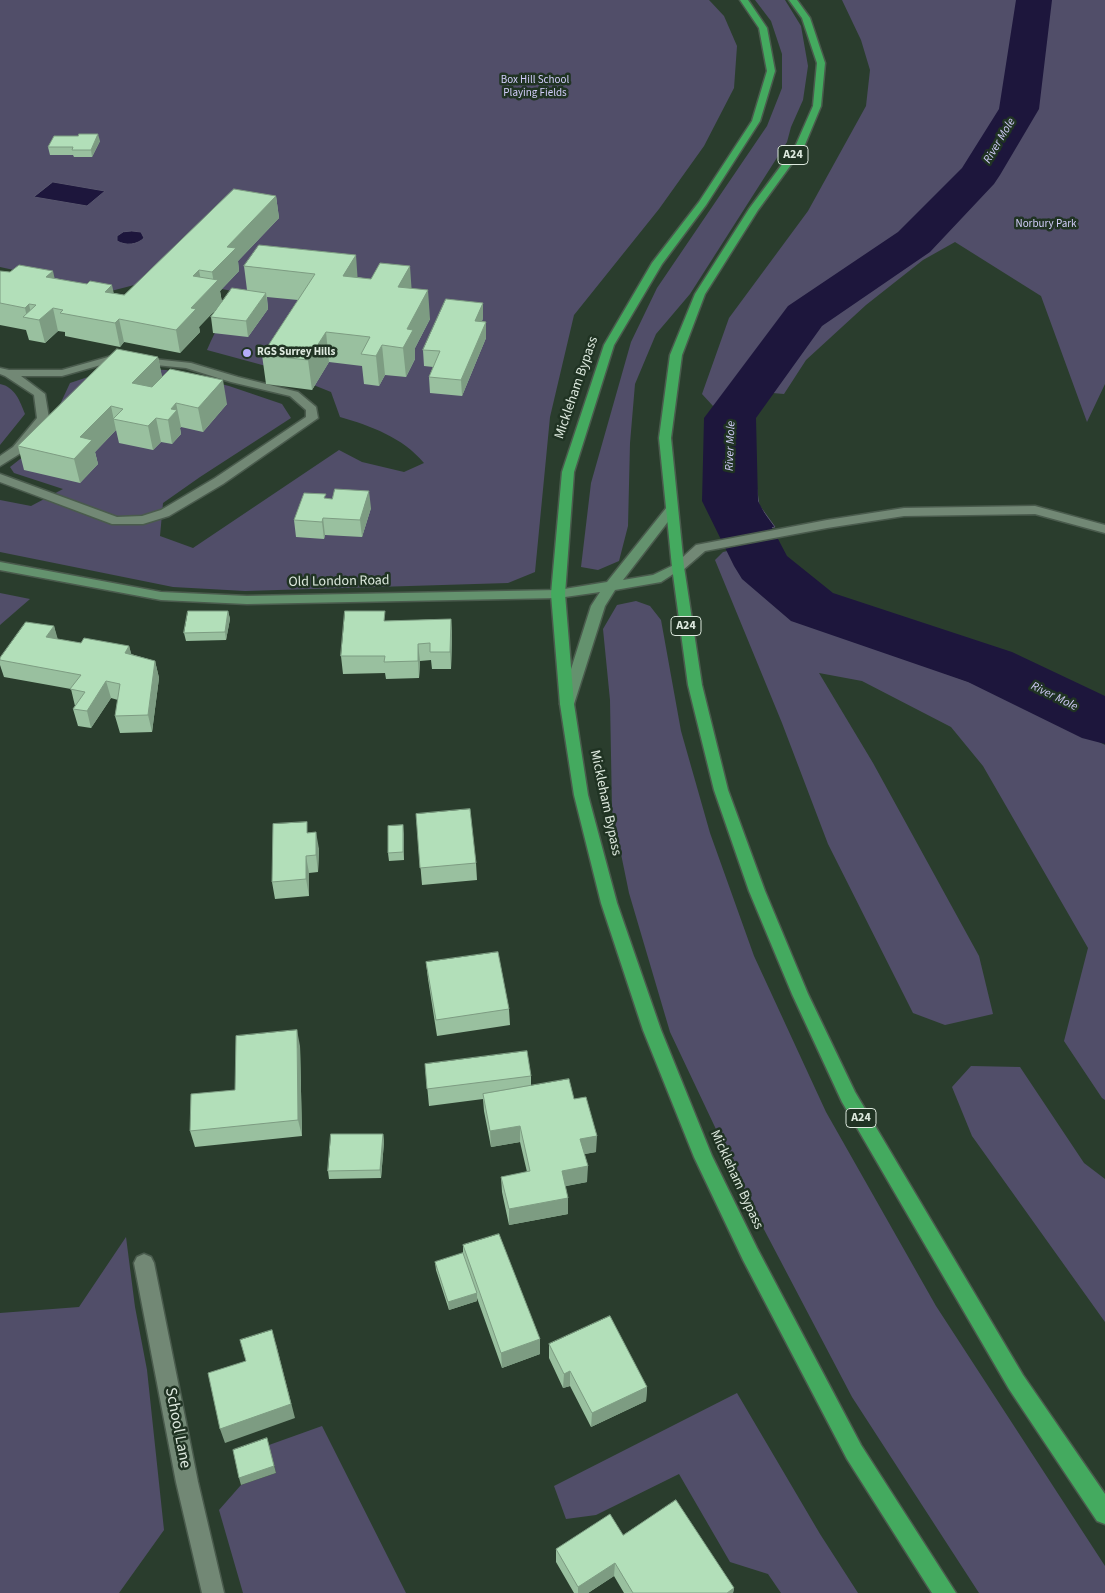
<!DOCTYPE html>
<style>
body{margin:0}
canvas{display:block;background:#2a3d2d}
</style>
<canvas width="1105" height="1593"></canvas>
<script>
const g = document.querySelector('canvas').getContext('2d');
g.lineJoin = 'round';
function fillPath(path, color) { g.fillStyle = color; g.fill(path, 'evenodd'); }
function strokePath(path, color, width, dash) { g.strokeStyle = color; g.lineWidth = width; g.lineCap = dash ? 'butt' : 'round'; g.setLineDash(dash || []); g.stroke(path); }
function label(font, color, halo, rows, align = 'center') {
  g.font = font + ' "Source Sans 3",sans-serif'; g.lineWidth = 5; g.setLineDash([]); g.textBaseline = 'middle'; g.strokeStyle = halo; g.fillStyle = color; for (const [text, x, y, turn = 0] of rows) {
    g.save(); g.translate(x, y); g.rotate((+turn || 0) * Math.PI / 180); g.textAlign = isNaN(turn) ? turn : align; if (halo) g.strokeText(text, 0, 0); g.fillText(text, 0, 0); g.restore();
  }
}
const green = new Path2D(`
 M0,0H709L724,16L737,46L734,88L704,146L659,209L574,315L550,417L535,572L508,583L245,591L173,587L0,552V500L31,506L63,489L14,473L10,467L43,441L70,383L115,368L166,370L229,386L282,404L291,418L200,477L163,503L160,536L193,548L339,450L362,462L404,472L424,463C402,437 371,426 340,417L331,392L266,366L207,350C216,328 228,309 247,294L222,289L216,295L146,282L111,291L0,267Z
 M755,0H785L801,26L808,66L803,100L791,127L787,142L690,294L656,334L635,384L630,443L628,526L619,561L598,570L581,567L591,483L631,342L657,288L767,126L782,88V54L771,21Z
 M842,0H1105V384L1087,422L1041,296L955,242L923,260L866,305L806,360L784,394L739,390L713,406L702,394L729,318L808,211L866,106L870,70L861,40Z
 M0,384C15,387 20,401 25,414L0,445Z
 M736,549L782,610L877,648L1020,701L1105,745V1100L1102,1098L1064,1041L1088,948L983,766L951,727L862,681L819,673L873,763L979,956L993,1014L945,1025L913,1013L828,844L782,723L715,560L723,552Z
 M0,593L30,599L0,625Z
 M636,601L650,606L661,620L681,731L710,833L754,956L826,1112L936,1306L1105,1566V1593H979L852,1397L758,1218L670,1032L629,893L612,810L610,700L603,629L617,605Z
 M971,1066L1020,1067L1084,1163L1105,1179V1322L972,1136L952,1087Z
 M126,1237L135,1307L147,1370L164,1530L119,1593H0V1313L79,1307Z
 M737,1393L820,1534L858,1593H781L768,1574L730,1562L679,1474L596,1515L566,1519L554,1486Z
 M322,1426L406,1593H243L219,1510L241,1485L276,1473L269,1445Z`);
const water = new Path2D(`
 M53,182L105,191L87,206L34,197Z
 M132,231L141,232L144,238C137,245 126,246 117,241V236L123,232Z
 M739,390L764,393L752,414L749,438L759,505L775,527L724,538L717,503L713,452L720,402Z`);
const river = new Path2D(`
 M1016,0H1052L1039,109L1000,175L994,184L930,252L822,326L756,418L758,501L787,556L833,593L1012,652L1105,696V744L1082,738L968,682L791,621L742,579L734,566L702,501L704,418L788,306L898,232L962,168L999,109Z`);
const lane = new Path2D(`
 M115,355L191,363L238,377L298,392L316,407L318,418L223,484L169,516L143,524H112L0,482V474L117,517L142,516L161,510L215,478L306,417V410L290,396L231,382L186,368L115,361L62,376H21L45,394L49,418L21,453L0,466V456L13,447L37,418L34,395L5,376L0,374V368L9,370H62Z
 M1035,506L1105,525V533L1035,514L904,516L827,528L705,551L683,570L678,571L672,567L696,545L827,520L904,508Z`);
const street = new Path2D(`
 M144,1254L151,1257L154,1263L198,1482L224,1593H202L176,1482L134,1263L137,1257Z`);
const secondary = new Path2D(`
 M671,506L677,510L623,580L653,575L678,563L684,567L661,582L615,590L605,606L574,704L572,707H562L560,704L591,606L600,592L558,598L247,604L161,600L0,570V562L161,592L247,596L558,590L607,582L667,507Z`);
const highway = new Path2D(`
 M740,0H748L767,28L775,71L760,121L706,205L662,264L614,345L574,472L565,594L574,704L588,795L617,903L661,1030L712,1156L757,1248L861,1445L956,1593H932L847,1459L743,1260L694,1157L643,1030L601,903L574,795L560,704L551,594L562,472L604,345L652,263L699,202L752,121L767,71L759,28Z
 M789,0H797L810,18L825,63L821,106L804,147L758,210L705,294L682,355L671,438L684,567L702,685L728,790L765,891L808,994L855,1092L1023,1375L1105,1494V1524L1097,1521L1009,1389L842,1102L792,994L749,891L714,790L688,685L672,567L659,438L670,355L695,294L749,209L795,147L813,106L817,63L802,18Z`);
const wall = new Path2D(`
 M78,136L100,141L92,157H74L73,155H50L48,147Z
 M276,196L279,218L238,261L239,271L220,291L222,302L247,290L244,266L358,277L411,288L430,319L415,348V359L406,377L385,375L379,386L364,384L362,366L329,362L312,390L266,384L262,355L298,300L267,297L268,309L248,337L213,333L211,317L219,306L199,327L200,332L180,353L124,342L120,347L65,336V332L58,331L45,343L29,340L26,330L0,325V271L55,278L114,293L124,295Z
 M483,318L482,321L486,322V338L462,396L430,393L429,377L433,367L424,366L423,350Z
 M158,357L162,378L227,404L203,432L181,427L180,428L181,434L172,444L161,442L153,450L119,443L116,430L95,452L98,464L80,483L24,470L18,446Z
 M326,498L371,508L362,537L325,535L324,539L296,537L294,520Z
 M228,611L230,619L226,640L186,641L184,633Z
 M451,619L452,636L451,669H432L431,660L420,661L419,678L386,679L385,673L343,674L341,656L386,621Z
 M54,626L57,639L81,643L129,646L131,654L155,661L159,678L152,732L120,733L115,716L118,700L111,698L91,728L78,726L73,709L75,706L71,689L4,677L0,665V658Z
 M416,814L476,863L477,880L422,885Z
 M309,832L319,849L318,872L309,873V896L275,899L272,882Z
 M404,834V860L389,861L388,853Z
 M426,962L509,1009L510,1025L437,1036L428,979Z
 M300,1046L302,1136L195,1147L190,1131Z
 M425,1064L531,1076V1086L574,1099L596,1152L584,1154L587,1182L565,1186L568,1214L509,1225L502,1192L501,1177L527,1172L520,1142L491,1147L484,1111L483,1099L429,1106Z
 M383,1134L384,1142L381,1178L329,1179L328,1171Z
 M463,1245L540,1339V1354L502,1368L477,1298V1301L449,1310L436,1270L435,1262L463,1253Z
 M549,1344L647,1387L646,1401L591,1427L570,1386L563,1388L549,1358Z
 M623,1535L734,1588L733,1593H624L614,1576L588,1593H574L556,1562V1549Z`);
const shadedWall = new Path2D(`
 M98,134L100,141L92,157L91,150Z
 M276,196L279,218L238,261L239,271L220,291L222,303L199,327L200,332L180,353L176,330L191,308L214,284L212,272L227,247Z
 M356,255L358,284L343,276Z
 M410,266L412,295L398,287Z
 M199,270L203,293L193,276Z
 M53,271L58,294L46,277Z
 M112,285L117,308L105,292Z
 M428,290L430,319L415,348V359L406,377L403,348L407,329Z
 M266,293L268,309L248,337L246,321Z
 M483,303V318L476,337L475,321Z
 M29,304L32,319L27,318L25,308Z
 M53,308L58,331L45,343L39,320Z
 M119,319L124,342L120,347L115,323Z
 M486,322V338L462,396L461,380Z
 M326,332L329,362L312,390L308,360Z
 M382,345L385,375L379,386L376,356Z
 M158,357L163,381L137,407L132,383Z
 M223,380L227,404L203,432L198,408Z
 M176,403L181,427L180,428L181,434L172,444L168,420L171,409Z
 M111,406L116,430L95,452L98,464L80,483L74,459L80,437Z
 M156,418L161,442L153,450L148,426Z
 M369,491L371,508L362,537L360,520Z
 M323,518L325,535L324,539L322,522Z
 M228,611L230,619L226,640L225,632Z
 M451,619L452,636L451,669L450,652Z
 M54,626L59,643L46,637Z
 M418,644L420,661L419,678L418,661Z
 M129,646L134,663L125,653Z
 M155,661L159,678L152,732L148,715Z
 M106,681L111,698L91,728L87,711Z
 M403,825L404,834V860L403,852Z
 M316,832L319,849L318,872L316,855Z
 M306,856L309,873V896L306,879Z
 M297,1030L300,1046L302,1136L298,1120Z
 M520,1126V1142L491,1147L490,1131Z
 M383,1134L384,1142L381,1178L380,1170Z
 M597,1136L596,1152L580,1155V1139Z
 M588,1166L587,1182L562,1187V1171Z
 M568,1198V1214L509,1225V1209Z
 M477,1293V1301L449,1310L448,1302Z
 M540,1339V1354L502,1368L501,1353Z
 M276,1344L295,1418L225,1443L220,1429Z
 M570,1371V1386L563,1388L564,1374Z
 M647,1387L646,1401L591,1427L592,1413Z
 M269,1445L276,1473L241,1485L239,1478Z
 M615,1563L614,1576L588,1593H578V1587Z
 M734,1588L733,1593H727Z`);
const building = new Path2D(`
 M79,134H98L91,150H72L73,147H48L54,136H78Z
 M234,189L276,196L227,247L236,248L212,272L199,270L193,276L218,280L191,308L196,309L176,330L119,319L115,323L60,313L63,310L53,308L39,320L23,317L36,305L29,304L25,308L0,303V271L10,272L19,265L53,271L46,277L87,284L90,281L112,285L105,292L124,295Z
 M259,245L356,255L343,276L371,279L380,263L410,266L398,287L428,290L407,329L413,330L403,348L382,345L376,356L361,354L370,337L326,332L308,360L262,355L315,274L244,266Z
 M232,288L266,293L246,321L211,317Z
 M446,299L483,303L475,321L486,322L461,380L429,377L440,351L423,350Z
 M117,349L158,357L132,383L152,387L170,369L223,380L198,408L176,403L171,409L177,410L168,420L156,418L148,426L113,419L123,409L111,406L80,437L92,440L74,459L18,446Z
 M335,489L369,491L360,520L323,518L322,522L294,520L304,493L326,494L324,498L332,499Z
 M188,611H228L225,632L184,633Z
 M345,611H385L384,621L451,619L450,652H430V643L418,644V661L384,662L385,656H341Z
 M26,622L54,626L46,637L81,643L84,638L129,646L125,653L155,661L148,715L115,716L120,684L106,681L87,711L73,709L85,692L70,689L81,675L0,660V658Z
 M470,809L476,863L420,868L416,814Z
 M307,822V833L316,832V855L306,856V879L272,882L273,824Z
 M403,825V852L388,853V826Z
 M498,952L509,1009L436,1020L426,962Z
 M297,1030L298,1120L190,1131L191,1094L235,1090L236,1036Z
 M527,1051L531,1076L427,1089L425,1064Z
 M569,1079L574,1099L586,1097L597,1136L580,1139L588,1166L562,1171L568,1198L509,1209L501,1177L530,1171L520,1126L490,1131L483,1094Z
 M331,1134H383L380,1170L328,1171Z
 M499,1234L540,1339L501,1353L463,1245Z
 M463,1253L477,1293L448,1302L435,1262Z
 M610,1316L647,1387L592,1413L570,1371L564,1374L549,1344Z
 M272,1330L291,1404L220,1429L208,1373L246,1361L240,1340Z
 M267,1438L274,1466L239,1478L233,1450Z
 M676,1500L734,1588L727,1593H633L615,1563L578,1587L556,1549L610,1514L623,1535Z`);
const markers = [
 [247,353,5,"#b4acf9"]
];
const farParknames = [
 ["Box Hill School",535,81],
 ["Playing Fields",535,94],
 ["Norbury Park",1046,225]
];
const farPoinames = [
 ["RGS Surrey Hills",257,353]
];
const farWaternames = [
 ["River Mole",1000,141,-59],
 ["River Mole",731,446,-88],
 ["River Mole",1054,697,26]
];
const shields = [
 [793,155,30],
 [686,626,30],
 [861,1118,30]
];
const shieldNames = [
 ["A24",793,155],
 ["A24",686,626],
 ["A24",861,1118]
];
const streetNames = [
 ["Mickleham Bypass",577,388,-71],
 ["Old London Road",339,582,-1],
 ["Mickleham Bypass",605,803,78],
 ["Mickleham Bypass",736,1180,65]
];
const nearStreetnames = [
 ["School Lane",177,1428,79]
];
fillPath(green, '#514e69');
fillPath(water, '#1d163c');
strokePath(water, '#57556d', 1);
fillPath(river, '#1d163c');
strokePath(lane, '#4a5b4d', 3);
strokePath(street, '#4a5b4d', 3);
strokePath(secondary, '#4a5b4d', 3);
strokePath(highway, '#4a5b4d', 3);
fillPath(lane, '#728875');
fillPath(street, '#728875');
fillPath(secondary, '#64926e');
fillPath(highway, '#44aa5f');
fillPath(wall, '#99c09f');
fillPath(shadedWall, '#7d9c82');
fillPath(building, '#b2dfb9');
strokePath(building, '#7d9c82', 1);
for (const [x, y, r, color] of markers) { const dot = new Path2D(); dot.arc(x, y, r, 0, 2 * Math.PI); g.fillStyle = color; g.fill(dot); strokePath(dot, '#203323', 2); }
label('11px', '#d2cefa', '#203323', farParknames);
label('bold 11px', '#dde9de', '#203323', farPoinames, 'left');
label('italic 12px', '#d0ccf8', '#203323', farWaternames);
for (const [x, y, w] of shields) { const box = new Path2D(); box.roundRect(x - w / 2, y - 9.5, w, 19, 4); g.fillStyle = '#203323'; g.fill(box); strokePath(box, '#dde9de', 1); }
label('bold 12px', '#dde9de', null, shieldNames);
label('14px', '#dde9de', '#203323', streetNames);
label('16px', '#dde9de', '#203323', nearStreetnames);
</script>
